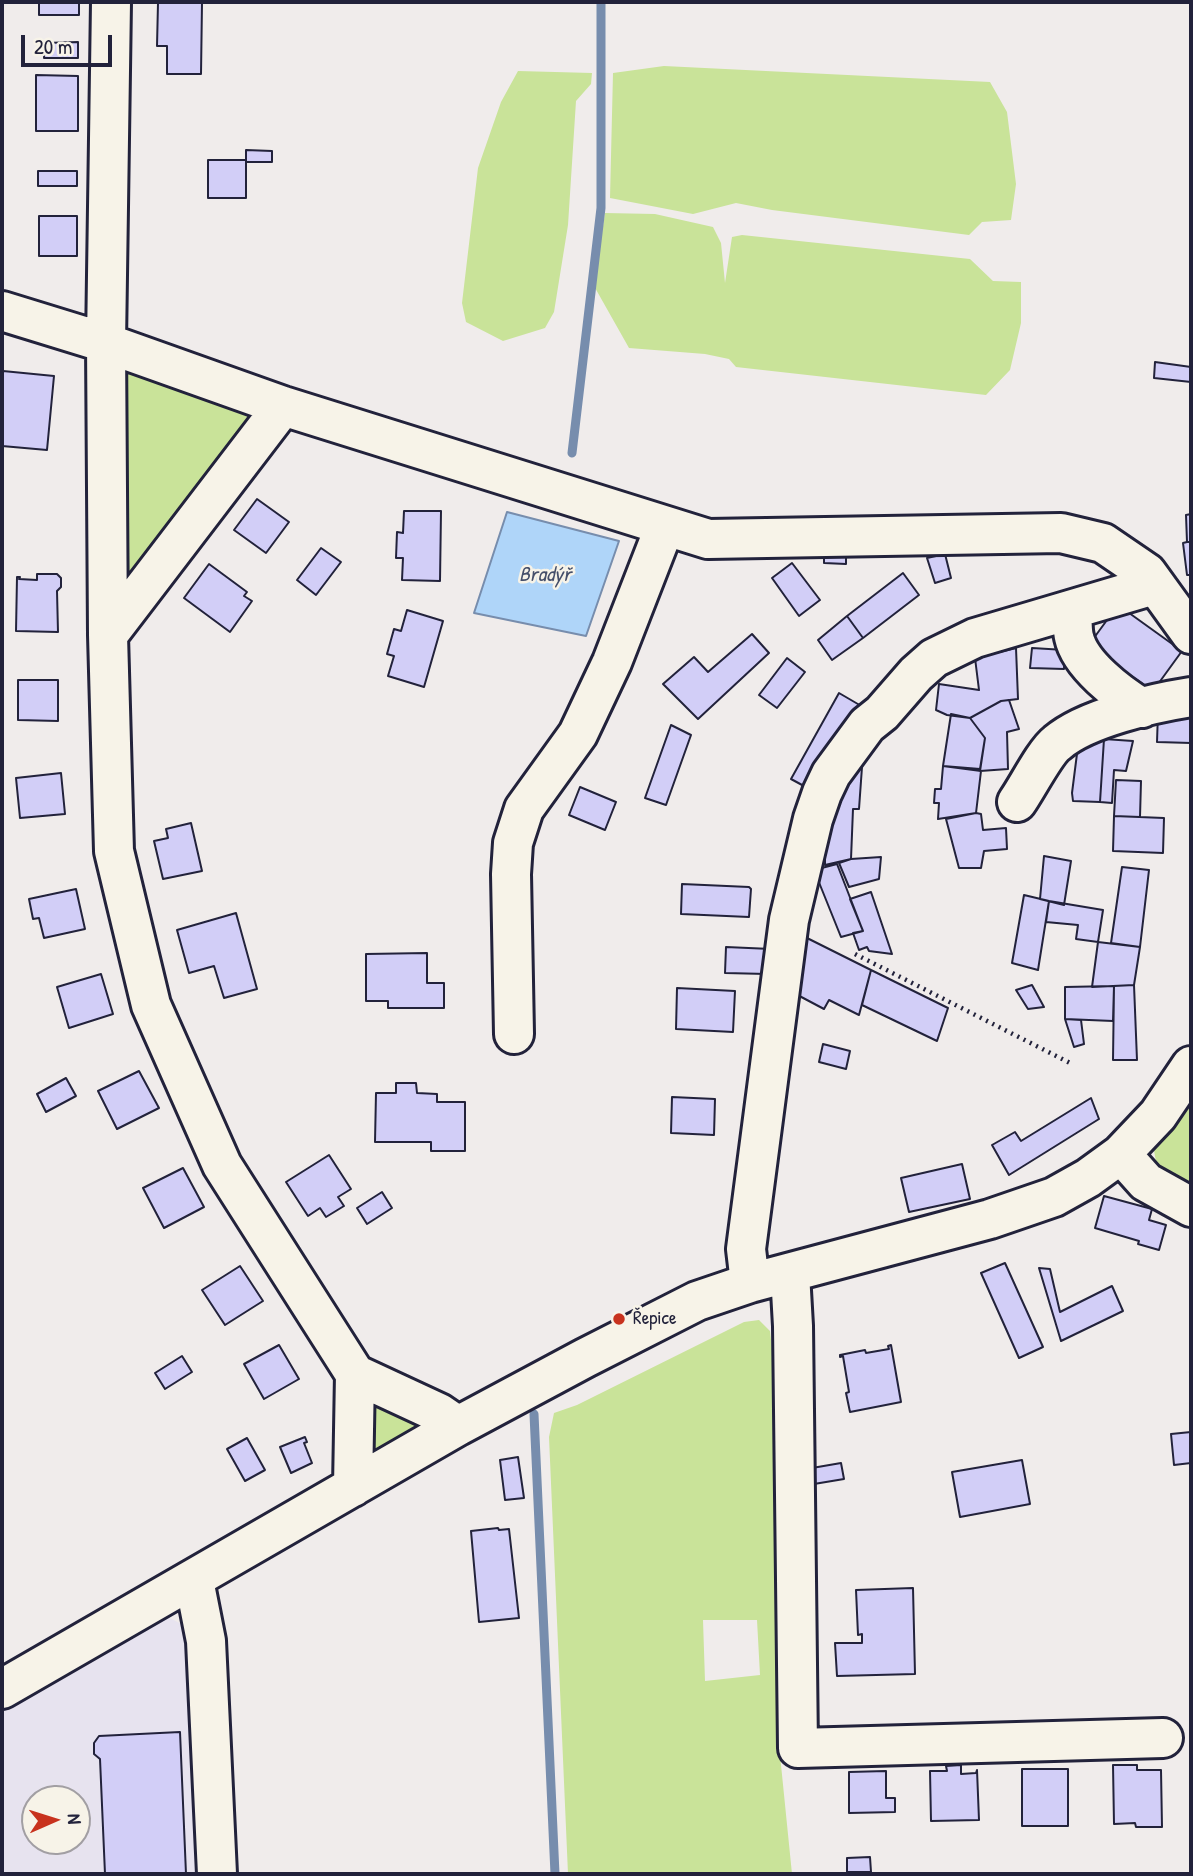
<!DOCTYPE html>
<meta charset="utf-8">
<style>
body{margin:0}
#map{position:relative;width:1193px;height:1876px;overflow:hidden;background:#f0eceb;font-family:"Patrick Hand",sans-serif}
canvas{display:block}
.frame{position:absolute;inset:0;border:4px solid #22223b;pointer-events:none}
.north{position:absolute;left:21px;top:1785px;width:70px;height:70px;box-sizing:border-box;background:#f7f3e8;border:2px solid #a29fa3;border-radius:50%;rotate:87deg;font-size:19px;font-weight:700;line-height:28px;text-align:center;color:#22223b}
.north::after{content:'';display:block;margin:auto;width:24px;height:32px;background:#c8321e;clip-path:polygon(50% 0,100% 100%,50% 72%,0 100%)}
.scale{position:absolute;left:21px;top:35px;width:91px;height:32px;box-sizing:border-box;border:4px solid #22223b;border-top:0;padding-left:9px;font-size:21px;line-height:24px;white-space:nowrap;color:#22223b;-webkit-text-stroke:5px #f7f3e8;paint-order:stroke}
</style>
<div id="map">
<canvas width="1193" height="1876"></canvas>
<div class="frame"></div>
<div class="north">N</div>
<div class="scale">20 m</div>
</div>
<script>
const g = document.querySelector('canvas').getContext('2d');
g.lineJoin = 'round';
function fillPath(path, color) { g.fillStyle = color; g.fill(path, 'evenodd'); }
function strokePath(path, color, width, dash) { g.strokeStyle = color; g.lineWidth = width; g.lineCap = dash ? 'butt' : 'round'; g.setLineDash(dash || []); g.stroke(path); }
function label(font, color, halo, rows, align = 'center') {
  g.font = font + ' "Patrick Hand",sans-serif'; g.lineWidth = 5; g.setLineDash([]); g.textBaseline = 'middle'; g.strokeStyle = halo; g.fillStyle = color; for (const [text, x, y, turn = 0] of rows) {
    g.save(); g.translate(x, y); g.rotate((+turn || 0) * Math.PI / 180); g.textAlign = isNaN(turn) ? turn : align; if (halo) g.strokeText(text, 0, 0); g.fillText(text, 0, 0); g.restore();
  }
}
const built = new Path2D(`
 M161,1614L190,1628L211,1874H2V1710ZM35,1799H77V1841H35Z`);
const green = new Path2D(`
 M664,66L990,82L1007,112L1016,184L1011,220L982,222L969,235L772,210L736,203L693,214L610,198L613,73Z
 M518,71L592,73L591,84L576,101L568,225L554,312L545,328L503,341L466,322L462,303L478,168L501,102Z
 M605,213L655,214L713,227L721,243L725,283L732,237L742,235L970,259L993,281L1021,282V323L1010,370L986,395L736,367L729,359L705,354L629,348L594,286Z
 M132,368L260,412L130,577L122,572L117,379Z
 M1191,1089V1193L1157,1167L1153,1145Z
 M759,1320L770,1331L775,1375L779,1745L792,1874H568L549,1437L554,1413L577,1405L744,1322ZM703,1620H757L760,1675L705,1681Z
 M383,1402L425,1426L374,1460L365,1453L372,1411Z`);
const water = new Path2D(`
 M507,512L619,541L586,636L474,613Z`);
const stream = new Path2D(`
 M572,453L601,208V2
 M534,1414L555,1874`);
const building = new Path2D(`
 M39,2H79V15H39Z
 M158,3H202L201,74H167V46H157Z
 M78,42V58H44L45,43Z
 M36,75L78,76V131H36Z
 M246,150L272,151V162H246Z
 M208,160H246V198H208Z
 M38,171H77V186H38Z
 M39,216H77V256H39Z
 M1155,362L1191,367V382L1154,378Z
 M3,371L54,376L47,450L2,446Z
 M257,499L289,522L266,553L234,530Z
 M404,511H441L440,581L402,580L403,558H396L397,532L403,533Z
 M1191,514V542H1187L1186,515Z
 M1187,542H1191V575H1187L1183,543Z
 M321,548L341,562L316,595L297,580Z
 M824,550H846V564L824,563Z
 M945,554L951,578L935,583L927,558Z
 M792,563L820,600L799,616L772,578Z
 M209,564L247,592L244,596L252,601L230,632L184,598Z
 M903,573L919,595L863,638L847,616Z
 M37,574H57L61,578V587L57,591L58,632L16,631L17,577H20L19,579L37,580Z
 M1118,605L1182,651L1153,691L1088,646Z
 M407,610L443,621L424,687L388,676L394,656L387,654L394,629L401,631Z
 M847,616L863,638L832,660L818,640Z
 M752,634L769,653L698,719L663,684L694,657L708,672Z
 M1016,648L1018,699L1001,701L970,718L947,715L936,710L939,684L979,690L975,658Z
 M1032,648L1065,650L1064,669L1030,668Z
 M787,658L805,672L777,708L759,695Z
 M18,680H58V721L18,720Z
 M839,693L863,707L815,792L791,779Z
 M1009,700L1019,729L1007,732L1008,769L980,771L985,738L970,718L1001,701Z
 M1158,712L1191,714V743L1157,742Z
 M951,714L970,718L985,738L980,769L943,766Z
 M671,725L691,735L666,805L645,798Z
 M1079,738L1104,739L1100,802L1073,801L1072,793Z
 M1104,739L1133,741L1126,771L1114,770L1112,803L1100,802Z
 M850,765L862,767L859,809H853L851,859L825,865V832Z
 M943,766L981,771L976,813L938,819L939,803H934L935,789H941Z
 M61,773L65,814L20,818L16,778Z
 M1116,780L1141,781L1140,817L1114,816Z
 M580,787L616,802L605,830L569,815Z
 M976,813L981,814L983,830L1006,828L1007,849L984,851L981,868H959L946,819Z
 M1114,816L1164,818L1163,853L1113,851Z
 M191,823L202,871L163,879L154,841L168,838L166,829Z
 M1044,856L1071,861L1064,905L1040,899Z
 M881,857L879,879L849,887L839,863L851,859Z
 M837,864L863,931L841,937L814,870Z
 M1122,867L1149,870L1140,947L1111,943Z
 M682,884L749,887L751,889L749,917L681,914Z
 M76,889L85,929L44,938L39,918L33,919L29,899Z
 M871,892L892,954L869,951L867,947L859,950L853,933L863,931L850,899Z
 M1024,895L1049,901L1038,970L1012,963Z
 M1049,901L1103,910L1098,942L1076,939L1078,925L1046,922Z
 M236,913L257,989L224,998L214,966L189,973L177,930Z
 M797,933L871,970L859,1015L829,1000L824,1009L790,991Z
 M1098,942L1140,947L1134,985L1092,987Z
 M726,947L771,949L767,974L725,973Z
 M427,953V983H444V1008H388V1001H366V954Z
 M871,970L948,1008L937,1041L862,1005Z
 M101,974L113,1014L69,1028L57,987Z
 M1032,985L1044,1007L1028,1009L1016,990Z
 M1134,985L1137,1060H1113L1114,986Z
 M1114,986L1113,1021L1065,1019V987Z
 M677,988L735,991L733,1032L676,1029Z
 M1065,1019L1081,1020L1084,1044L1074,1047Z
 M823,1044L850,1051L846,1069L819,1062Z
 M139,1071L159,1108L117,1129L98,1091Z
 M66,1078L76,1096L46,1112L37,1094Z
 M396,1083H416L417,1093L437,1094V1102H465V1151H431V1142H375L376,1093H396Z
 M672,1097L715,1099L714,1135L671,1133Z
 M1091,1098L1099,1119L1009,1175L992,1145L1015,1132L1021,1141Z
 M329,1155L351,1189L338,1197L344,1206L326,1217L320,1208L308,1216L286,1182Z
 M962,1164L970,1199L909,1212L901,1178Z
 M183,1168L204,1207L164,1228L143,1188Z
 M382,1192L392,1208L367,1224L357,1208Z
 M1104,1196L1152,1209L1149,1220L1166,1225L1159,1250L1138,1244L1139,1241L1095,1228Z
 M1005,1263L1043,1347L1019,1358L981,1273Z
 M240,1266L263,1301L225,1325L202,1290Z
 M1039,1268L1050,1269L1060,1312L1112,1286L1123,1311L1061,1341Z
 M279,1345L299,1379L264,1399L244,1364Z
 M891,1345L901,1402L850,1412L846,1393L849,1392L843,1356L840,1357V1355L865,1350L866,1353L889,1349L888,1346Z
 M182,1356L192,1372L165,1389L155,1373Z
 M1191,1432V1463L1174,1465L1171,1434Z
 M305,1437L307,1442L304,1443L312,1463L291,1473L280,1447Z
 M247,1438L265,1470L245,1481L227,1449Z
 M518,1457L524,1498L505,1500L500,1460Z
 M1022,1460L1030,1504L960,1517L952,1472Z
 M841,1463L844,1479L814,1484L812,1468Z
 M498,1528L499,1530L509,1529L519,1618L479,1622L471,1531Z
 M913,1588L915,1674L837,1676L835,1643H862V1634L858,1635L856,1590Z
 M180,1732L186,1874H105L100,1759L94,1754V1743L99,1736Z
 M961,1765V1774L976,1773L977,1770L979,1820L931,1821L930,1771H947L946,1766Z
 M1113,1765H1137V1770H1161L1162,1827H1136L1135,1823L1114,1824Z
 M1022,1769H1068V1826H1022Z
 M886,1771V1798H895V1812L849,1813V1772Z
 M870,1857L871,1872H847V1858Z`);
const path = new Path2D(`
 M855,954L1070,1063`);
const minor = new Path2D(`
 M111,2L106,343L108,635L114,851L151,1005L222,1165L355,1374L353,1487
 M2,311L106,343L283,406L708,539L1061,533L1103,543L1147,573L1191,634
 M1072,610C1073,618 1072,629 1074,637C1080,665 1119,694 1142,708
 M108,635L283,406
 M1017,802C1027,788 1045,752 1057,743C1086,718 1153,703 1191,697
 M514,1034L511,874L513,843L524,809L578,734L612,662L665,526
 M1121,1154L1146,1182L1191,1207
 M790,1273L793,1326L798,1748L1163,1738
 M750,1283L746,1249L789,920L813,819L822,793L831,774L867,725L882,713L916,674L934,658L975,638L1154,585
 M355,1374L439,1413L458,1426
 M194,1580L206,1641L217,1874
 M2,1689L458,1426L585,1358L697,1301L750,1283L990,1219L1054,1197L1088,1178L1121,1154L1158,1115L1191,1066`);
const markers = [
 [619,1319,7,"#c8321e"]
];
const poiNames = [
 ["Řepice",633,1319]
];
const waterNames = [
 ["Bradýř",545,575]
];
fillPath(built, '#e7e3ef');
fillPath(green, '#c9e399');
fillPath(water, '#afd5f9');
strokePath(water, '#778dad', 2);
strokePath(stream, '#778dad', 9);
fillPath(building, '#d2cef7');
strokePath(building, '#22223b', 2);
strokePath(minor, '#22223b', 44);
strokePath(path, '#22223b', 4.5, [2, 5]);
strokePath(minor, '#f7f3e8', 38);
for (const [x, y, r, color] of markers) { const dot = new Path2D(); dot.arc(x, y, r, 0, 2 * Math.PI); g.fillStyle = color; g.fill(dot); strokePath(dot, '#f7f3e8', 2.5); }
label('19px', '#22223b', '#f7f3e8', poiNames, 'left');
label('italic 21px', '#454f6a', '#f7f3e8', waterNames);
</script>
